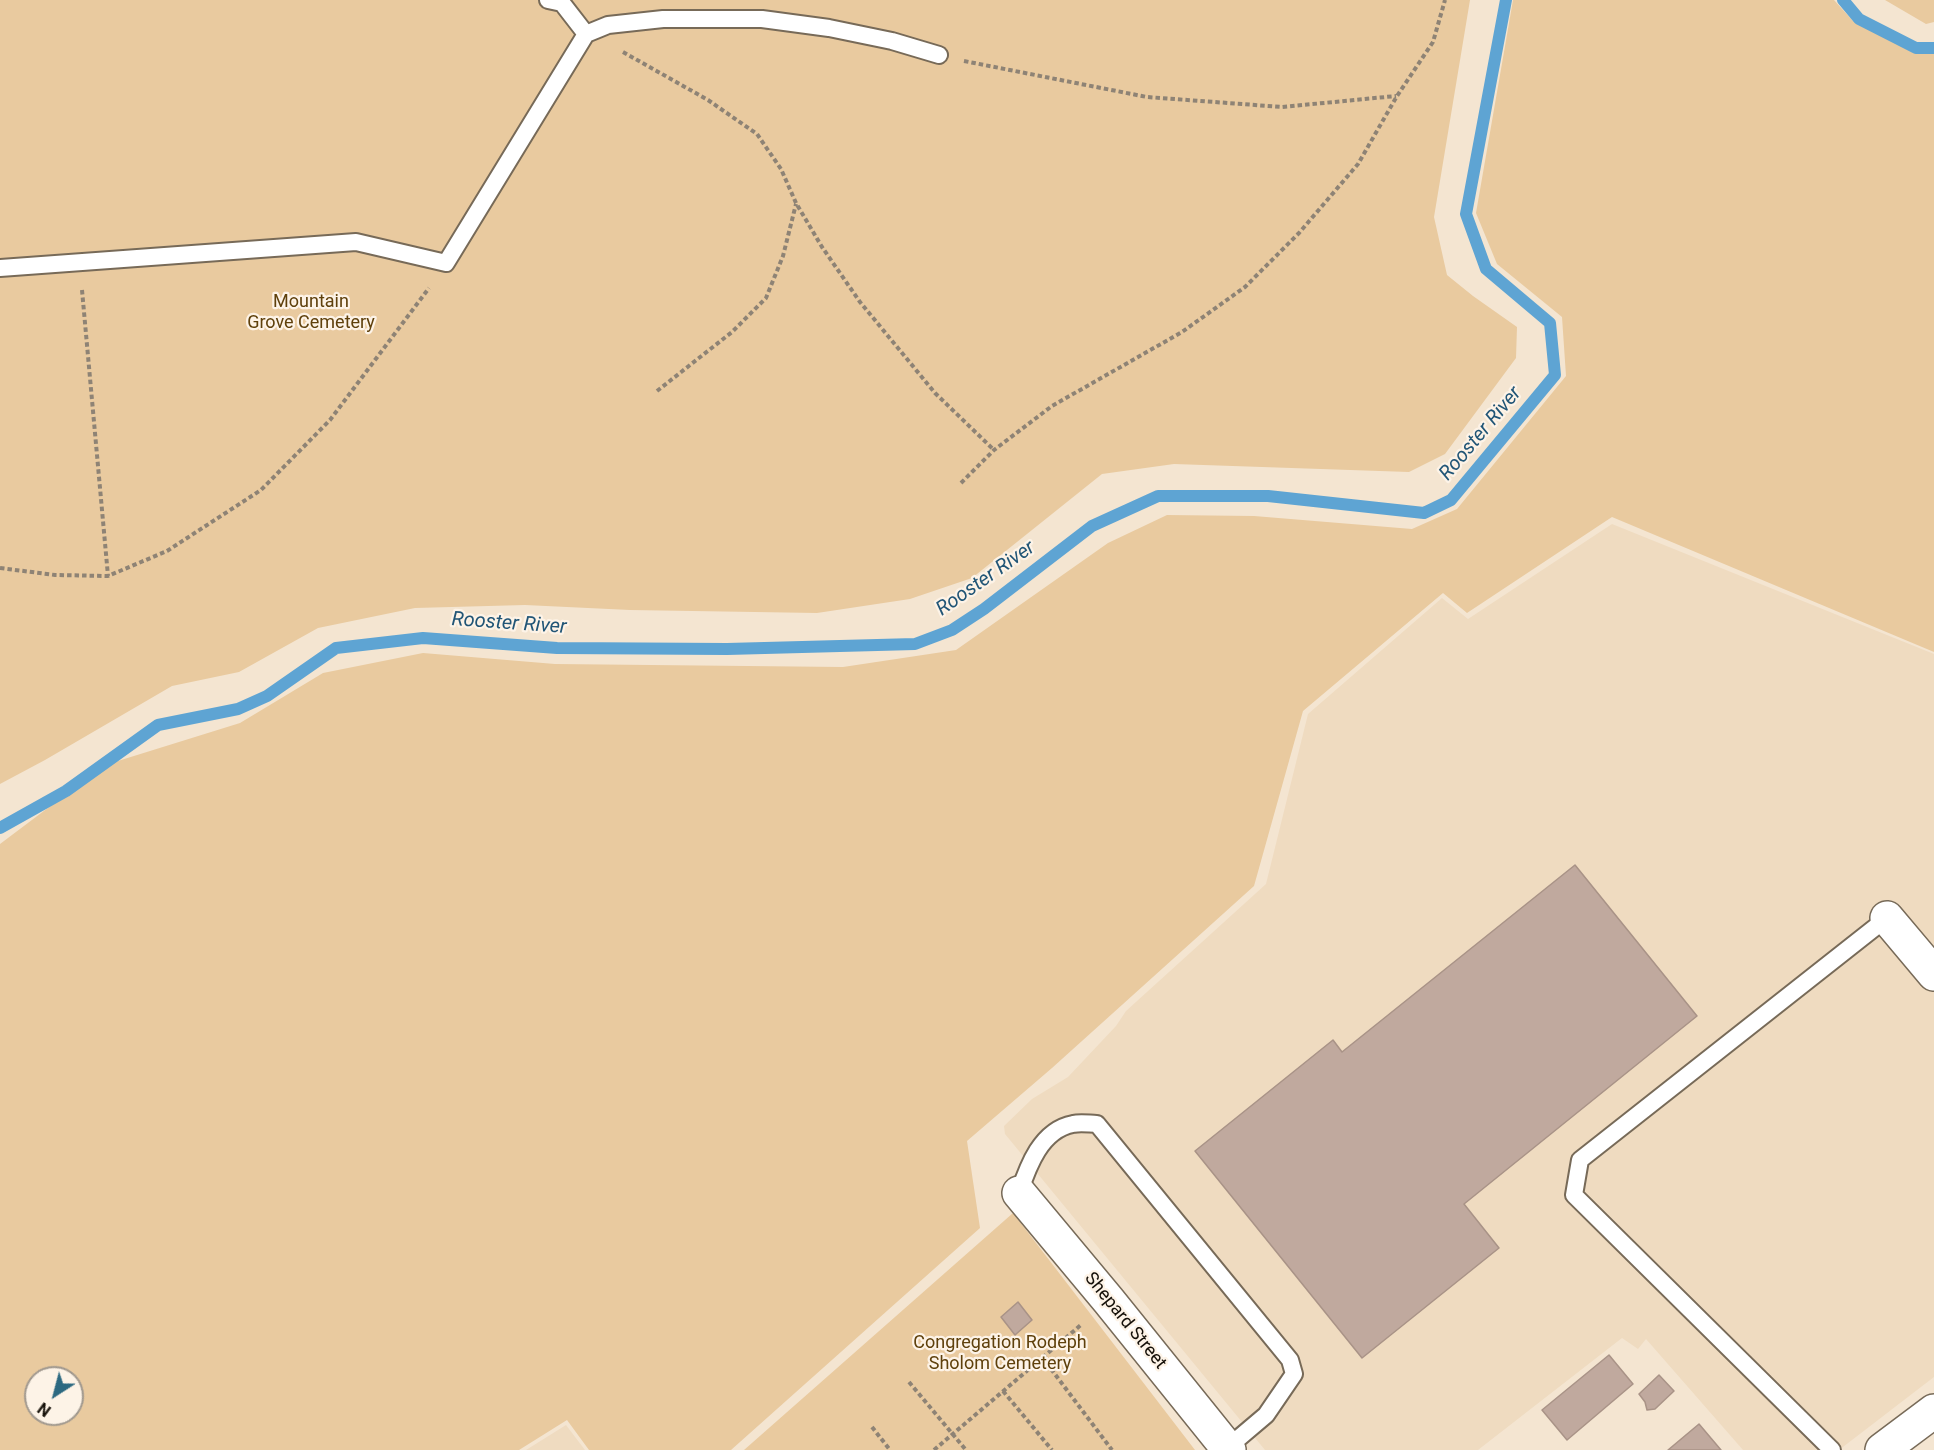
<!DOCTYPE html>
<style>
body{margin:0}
#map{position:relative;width:1934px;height:1450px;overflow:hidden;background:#f4e5d1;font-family:Roboto,sans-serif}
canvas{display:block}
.north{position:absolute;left:24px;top:1366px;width:60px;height:60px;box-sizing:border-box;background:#fdf3e7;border:2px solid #a0988e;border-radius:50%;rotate:216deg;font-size:16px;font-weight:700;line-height:24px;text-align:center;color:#151009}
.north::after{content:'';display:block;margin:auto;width:21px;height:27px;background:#2d6981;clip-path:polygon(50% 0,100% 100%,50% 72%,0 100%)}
</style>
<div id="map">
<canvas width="1934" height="1450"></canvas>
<div class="north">N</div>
</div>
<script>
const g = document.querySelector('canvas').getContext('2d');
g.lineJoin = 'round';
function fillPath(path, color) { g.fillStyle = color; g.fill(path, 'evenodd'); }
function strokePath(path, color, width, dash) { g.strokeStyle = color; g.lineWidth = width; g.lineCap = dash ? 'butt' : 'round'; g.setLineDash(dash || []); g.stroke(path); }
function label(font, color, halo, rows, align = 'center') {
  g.font = font + ' Roboto,sans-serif'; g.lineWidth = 4.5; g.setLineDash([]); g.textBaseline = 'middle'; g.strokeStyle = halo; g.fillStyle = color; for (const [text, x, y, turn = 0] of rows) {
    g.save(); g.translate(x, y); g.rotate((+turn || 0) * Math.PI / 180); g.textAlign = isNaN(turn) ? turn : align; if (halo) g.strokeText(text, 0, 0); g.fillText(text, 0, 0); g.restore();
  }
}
const built = new Path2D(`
 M1612,524L1934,654V1377L1839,1450H1743L1646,1339L1638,1349L1622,1338L1478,1450H1265L1005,1134L1004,1126L1032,1099L1068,1077L1116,1026L1126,1011L1266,884L1308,714L1442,598L1468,619Z
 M566,1425L585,1450H526Z`);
const green = new Path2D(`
 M0,0H1470L1434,217L1447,275L1473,296L1517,327L1516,358L1445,454L1409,472L1174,464L1102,474L972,578L910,599L817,613L630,610L525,605L415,608L318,628L239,672L172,686L45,760L0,784Z
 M1513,0H1834L1853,21L1911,51L1934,53V652L1612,517L1467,613L1443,593L1303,711L1254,886L1052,1068L967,1141L980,1228L731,1450H589L567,1420L519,1450H0V844L105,765L240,723L323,673L423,653L555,664L843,667L956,650L1108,543L1167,515L1254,516L1412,529L1457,509L1566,376L1562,317L1497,264L1476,213ZM36,1378H72V1414H36Z
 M1885,0H1934V22L1926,24Z
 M1013,1213L1195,1450H744Z`);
const stream = new Path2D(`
 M1843,0L1859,19L1916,48H1934
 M0,828L66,791L158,725L238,709L267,696L336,648L423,638L557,648L727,649L915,644L952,630L984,609L1092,526L1158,496H1268L1424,513L1451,500L1555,375L1550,323L1486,269L1466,214L1506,0`);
const building = new Path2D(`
 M1575,865L1697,1016L1464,1204L1499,1248L1362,1358L1195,1151L1333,1040L1342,1052Z
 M1018,1302L1032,1320L1015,1335L1001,1317Z
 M1609,1355L1633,1384L1567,1440L1542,1410Z
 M1659,1375L1674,1391L1655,1409L1647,1410L1645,1402L1639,1394Z
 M1699,1424L1721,1450H1668Z`);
const path = new Path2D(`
 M623,52L708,100L757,134L781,169L796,203L822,247L860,302L935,393L994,450
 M964,61L1147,97L1282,107L1396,96
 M82,290L108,576
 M657,391L732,332L766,298L783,256L796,204
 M961,483L994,450L1052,406L1182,332L1245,287L1299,233L1358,164L1397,96L1433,42L1445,0
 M0,568L55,575L108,576L167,551L261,490L330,420L429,288
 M1042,1357L1112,1450
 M909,1382L966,1450
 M1003,1391L1052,1450
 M872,1427L890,1450
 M934,1450L1082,1324`);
const lane = new Path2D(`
 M586,34L608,25L663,19H762L829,28L892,41L939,55
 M0,268L356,242L446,263L586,34L562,3L548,0
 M1019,1193C1028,1166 1041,1130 1073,1124C1081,1122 1090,1124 1097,1124L1290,1360L1294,1374L1266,1415L1227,1448
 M1832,1450L1574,1195L1580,1160L1887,918`);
const street = new Path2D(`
 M1887,918L1934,974
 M1019,1193L1109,1301L1229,1450`);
const primary = new Path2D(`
 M1882,1450L1934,1411`);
const parkNames = [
 ["Mountain",311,302],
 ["Grove Cemetery",311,323],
 ["Congregation Rodeph",1000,1343],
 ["Sholom Cemetery",1000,1364]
];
const streetNames = [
 ["Shepard Street",1125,1321,51]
];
const waterNames = [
 ["Rooster River",1481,434,-50],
 ["Rooster River",986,579,-35],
 ["Rooster River",509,624,4]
];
fillPath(built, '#efdbc0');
fillPath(green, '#e9ca9f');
strokePath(stream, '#5ea4d3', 12);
fillPath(building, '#c0a99e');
strokePath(building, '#a99387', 1.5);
strokePath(lane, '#776a58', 20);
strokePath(street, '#776a58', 36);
strokePath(primary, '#776a58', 36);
strokePath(path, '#8e8375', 4, [4.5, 3]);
strokePath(lane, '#fff', 16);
strokePath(street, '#fff', 33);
strokePath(primary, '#fff', 33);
label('18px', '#5f400b', '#fdf3e7', parkNames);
label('18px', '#151009', '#fdf3e7', streetNames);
label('italic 20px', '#215576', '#fdf3e7', waterNames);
</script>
